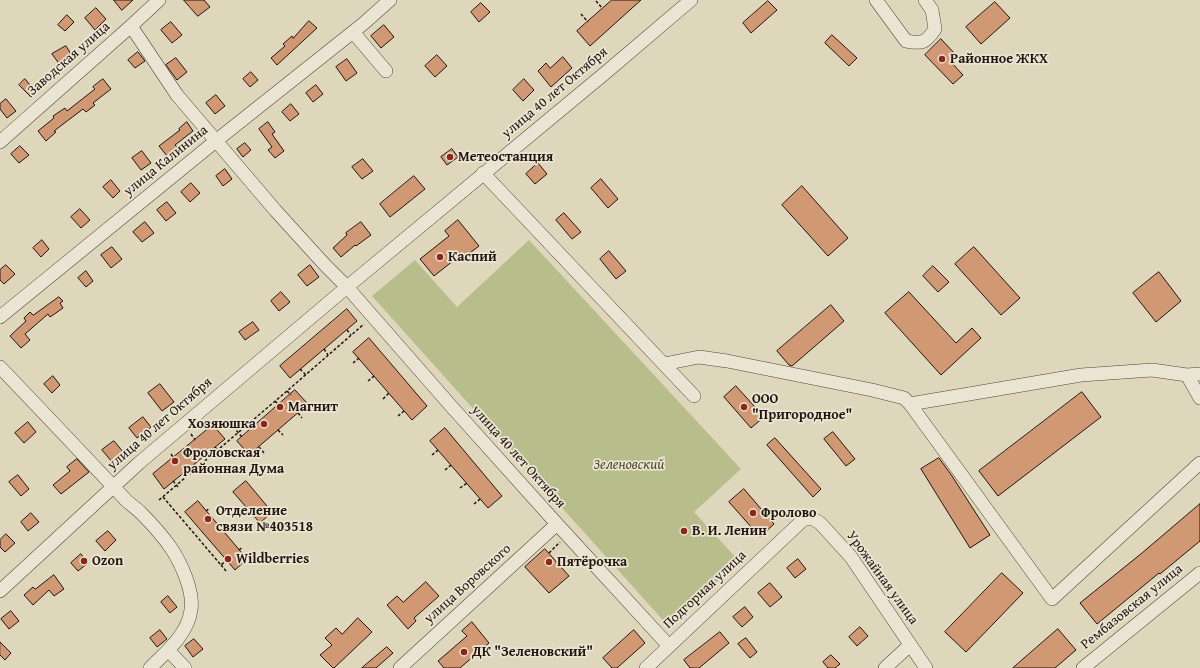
<!DOCTYPE html>
<meta charset="utf-8">
<style>
body{margin:0}
canvas{display:block;background:#ded7bb}
</style>
<canvas width="1200" height="668"></canvas>
<script>
const g = document.querySelector('canvas').getContext('2d');
g.lineJoin = 'round';
function fillPath(path, color) { g.fillStyle = color; g.fill(path, 'evenodd'); }
function strokePath(path, color, width, dash) { g.strokeStyle = color; g.lineWidth = width; g.lineCap = dash ? 'butt' : 'round'; g.setLineDash(dash || []); g.stroke(path); }
function label(font, color, halo, rows, align = 'center') {
  g.font = font + ' "Gentium Book Plus",serif'; g.lineWidth = 3.5; g.setLineDash([]); g.textBaseline = 'middle'; g.strokeStyle = halo; g.fillStyle = color; for (const [text, x, y, turn = 0] of rows) {
    g.save(); g.translate(x, y); g.rotate((+turn || 0) * Math.PI / 180); g.textAlign = isNaN(turn) ? turn : align; if (halo) g.strokeText(text, 0, 0); g.fillText(text, 0, 0); g.restore();
  }
}
const green = new Path2D(`
 M529,240L741,469L694,512L739,561L670,628L372,296L415,260L457,307Z`);
const building = new Path2D(`
 M114,0H133L122,10Z
 M184,0H204L210,7L198,16Z
 M612,0H641L590,46L577,31Z
 M768,1L777,10L751,33L743,23Z
 M995,2L1010,18L981,44L966,27Z
 M481,3L490,12L479,22L471,12Z
 M96,8L106,19L95,30L85,18Z
 M67,15L74,22L65,31L58,25Z
 M309,21L317,28L277,65L271,58L285,46L283,44L292,36L293,38Z
 M171,22L182,35L172,43L161,30Z
 M384,25L394,37L381,48L371,36Z
 M832,35L857,58L849,66L825,43Z
 M941,39L957,56L951,62L963,75L953,84L925,55Z
 M66,46L73,57L60,65L52,54Z
 M138,52L145,61L135,68L128,60Z
 M437,55L447,66L435,77L425,66Z
 M563,57L572,68L551,87L538,71L546,63L550,68Z
 M176,58L187,72L177,80L166,65Z
 M347,59L357,73L346,81L336,67Z
 M251,72L258,80L250,87L243,79Z
 M25,79L36,92L31,97L19,85Z
 M103,79L111,89L93,103L95,105L86,112L83,109L54,131L56,132L46,141L38,131L54,118L53,116L65,108L67,111L95,89L93,87Z
 M524,79L534,90L523,101L513,90Z
 M316,85L323,94L313,102L306,93Z
 M216,95L225,106L215,114L206,103Z
 M6,99L16,111L7,118L0,109V104Z
 M291,104L299,114L290,121L282,112Z
 M187,122L193,131L175,145L178,148L167,156L159,146L180,130L179,129Z
 M268,122L275,132L272,134L284,151L275,158L268,150L272,147L259,129Z
 M245,143L251,150L243,157L237,149Z
 M20,146L29,155L19,163L11,154Z
 M452,149L458,157L447,165L441,157Z
 M142,151L151,163L141,170L132,158Z
 M363,159L373,171L362,179L352,167Z
 M538,163L547,174L535,184L526,174Z
 M225,169L232,179L223,186L216,176Z
 M414,176L425,189L390,217L380,204Z
 M601,179L618,199L608,208L591,188Z
 M111,180L120,191L113,198L103,187Z
 M191,183L200,193L190,202L181,192Z
 M802,186L848,238L828,256L782,205Z
 M167,202L176,213L166,221L157,210Z
 M80,209L90,220L81,228L71,217Z
 M564,213L581,232L572,239L556,220Z
 M458,220L479,246L466,256L463,253L434,276L420,259L449,236L445,231Z
 M145,222L154,233L142,242L133,232Z
 M361,222L371,235L356,246L355,245L341,257L333,248L347,235L346,233Z
 M42,240L49,249L41,257L33,248Z
 M112,247L122,259L111,268L101,255Z
 M974,247L1020,298L1001,315L955,264Z
 M609,251L626,271L616,279L600,259Z
 M6,265L15,274L4,284L0,280V270Z
 M310,265L319,277L307,286L298,275Z
 M933,266L949,282L938,292L923,276Z
 M86,271L93,281L86,287L78,278Z
 M1159,272L1181,301L1156,322L1133,293Z
 M281,292L290,302L279,311L271,301Z
 M909,292L956,343L972,328L981,338L941,375L885,313Z
 M59,297L63,301L60,303L63,308L50,317L48,314L25,334L30,340L21,348L10,336L26,321L24,318L30,312L33,315Z
 M831,305L844,321L792,366L789,365L777,351Z
 M347,309L357,321L290,378L280,366Z
 M253,322L259,330L245,340L239,332Z
 M369,338L427,406L412,420L353,352Z
 M53,376L60,385L52,393L44,384Z
 M160,384L174,402L162,411L148,393Z
 M736,386L764,417L751,428L724,397Z
 M295,390L308,404L249,455L237,441Z
 M1082,392L1101,417L998,496L979,471Z
 M143,417L151,427L137,438L129,428Z
 M28,422L36,432L24,443L15,433Z
 M213,425L225,439L164,489L153,474Z
 M445,428L502,496L488,508L430,441Z
 M833,432L855,459L846,466L824,439Z
 M775,438L821,489L813,497L767,445Z
 M114,441L124,453L113,463L102,450Z
 M939,458L952,476L990,535L970,548L921,469Z
 M77,459L89,472L61,494L53,485L70,471L67,467Z
 M18,475L29,489L21,496L9,482Z
 M246,481L272,512L260,523L233,492Z
 M744,489L774,524L760,537L729,502Z
 M198,501L247,559L235,570L185,512Z
 M1200,504V541L1160,574L1159,573L1097,624L1080,603L1142,553Z
 M31,513L39,522L28,531L21,522Z
 M108,531L116,540L105,551L96,541Z
 M6,534L15,543L5,552L0,547V540Z
 M545,549L569,576L549,593L525,567Z
 M81,554L88,563L78,571L71,563Z
 M798,559L806,569L795,578L787,568Z
 M1002,573L1023,593L966,652L945,632Z
 M54,575L64,589L54,596L49,590L33,605L24,595L33,587L35,589Z
 M426,582L439,596L414,618L416,621L408,629L387,605L397,596L403,602Z
 M770,583L782,597L770,607L758,593Z
 M168,596L177,607L170,613L161,602Z
 M745,607L753,617L742,627L733,617Z
 M11,611L19,621L9,629L1,619Z
 M358,618L372,632L334,668H333L320,655L332,645L325,638L336,628L342,634Z
 M472,622L489,643L460,668H444L438,661L467,636L462,631Z
 M860,627L868,636L857,646L849,637Z
 M1058,629L1076,650L1055,668H1013Z
 M160,630L167,639L157,647L150,638Z
 M634,630L645,643L617,668H612L603,658Z
 M720,632L729,643L699,668H690L684,660Z
 M746,638L757,652L750,658L738,644Z
 M194,639L203,649L193,657L185,646Z
 M0,642L11,653L5,660L0,655Z
 M387,647L393,653L376,668H362Z
 M831,655L840,664L835,668H828L823,662Z`);
const path = new Path2D(`
 M596,1L602,8
 M581,14L588,22
 M347,330L351,335
 M324,349L328,355
 M353,363L359,358
 M300,369L306,375
 M368,381L374,376
 M287,391L291,395
 M383,399L389,393
 M275,401L279,405
 M298,413L302,418
 M398,416L404,411
 M230,423L242,437
 M278,430L283,435
 M191,434L195,440
 M215,447L219,452
 M259,447L264,453
 M171,454L173,457
 M432,455L438,450
 M194,464L199,469
 M445,470L451,465
 M173,481L178,487
 M460,488L467,483
 M163,497L221,565L227,560
 M159,500L287,391L364,324
 M474,504L480,499
 M206,511L210,508
 M222,530L226,527
 M239,550L243,547
 M549,553L560,542
 M221,565L226,571`);
const minor = new Path2D(`
 M876,0L906,41C922,44 926,43 935,29L932,10L925,0
 M131,26L177,95L275,210L325,265L347,287L451,406L557,524L669,646
 M353,32L386,71
 M0,142L131,26L159,0
 M483,173L694,396
 M0,317L217,140L363,24L390,0
 M664,364L699,357L727,361L872,390L904,398L910,404L1081,375L1152,370L1187,375L1200,374
 M0,367C41,410 82,453 123,497C128,503 135,507 141,513C152,524 162,535 171,548C181,563 194,591 191,610C188,634 166,652 150,668
 M1187,375L1200,398
 M910,404L1052,599L1200,463
 M0,591L139,463L347,287L604,74L691,0
 M168,650L185,668
 M400,668L557,524
 M646,668L804,519H813L820,523L851,557L926,668
 M885,668L910,645
 M1083,668L1200,573`);
const markers = [
 [942,59,4,"#8f2418"],
 [450,157,4,"#8f2418"],
 [440,257,4,"#8f2418"],
 [280,407,4,"#8f2418"],
 [744,407,4,"#8f2418"],
 [264,424,4,"#8f2418"],
 [175,461,4,"#8f2418"],
 [753,513,4,"#8f2418"],
 [208,519,4,"#8f2418"],
 [684,531,4,"#8f2418"],
 [228,559,4,"#8f2418"],
 [84,561,4,"#8f2418"],
 [549,562,4,"#8f2418"],
 [464,652,4,"#8f2418"]
];
const streetNames = [
 ["Заводская улица",69,59,-41],
 ["улица 40 лет Октября",555,93,-40],
 ["улица Калинина",166,161,-39],
 ["улица 40 лет Октября",160,424,-41],
 ["улица 40 лет Октября",518,457,48],
 ["Урожайная улица",882,578,54],
 ["улица Воровского",468,584,-42],
 ["Подгорная улица",705,590,-43],
 ["Рембазовская улица",1132,607,-39]
];
const poiNames = [
 ["Районное ЖКХ",950,59],
 ["Метеостанция",458,157],
 ["Каспий",448,257],
 ["ООО",752,399],
 ["\"Пригородное\"",752,415],
 ["Магнит",288,407],
 ["Хозяюшка",256,424,"right"],
 ["Фроловская",183,453],
 ["районная Дума",183,469],
 ["Отделение",216,511],
 ["связи №403518",216,527],
 ["Фролово",761,513],
 ["В. И. Ленин",692,531],
 ["Wildberries",236,559],
 ["Ozon",92,561],
 ["Пятёрочка",557,562],
 ["ДК \"Зеленовский\"",472,652]
];
const parkNames = [
 ["Зеленовский",629,465]
];
fillPath(green, '#b8bd8c');
fillPath(building, '#d09873');
strokePath(building, '#25140e', 1);
strokePath(minor, '#534539', 14);
strokePath(path, '#25140e', 1.5, [3, 2]);
strokePath(minor, '#eae5d3', 13);
for (const [x, y, r, color] of markers) { const dot = new Path2D(); dot.arc(x, y, r, 0, 2 * Math.PI); g.fillStyle = color; g.fill(dot); strokePath(dot, '#eae5d3', 1.5); }
label('14px', '#25140e', '#eae5d3', streetNames);
label('bold 14px', '#25140e', '#eae5d3', poiNames, 'left');
label('italic 14px', '#514734', '#eae5d3', parkNames);
</script>
